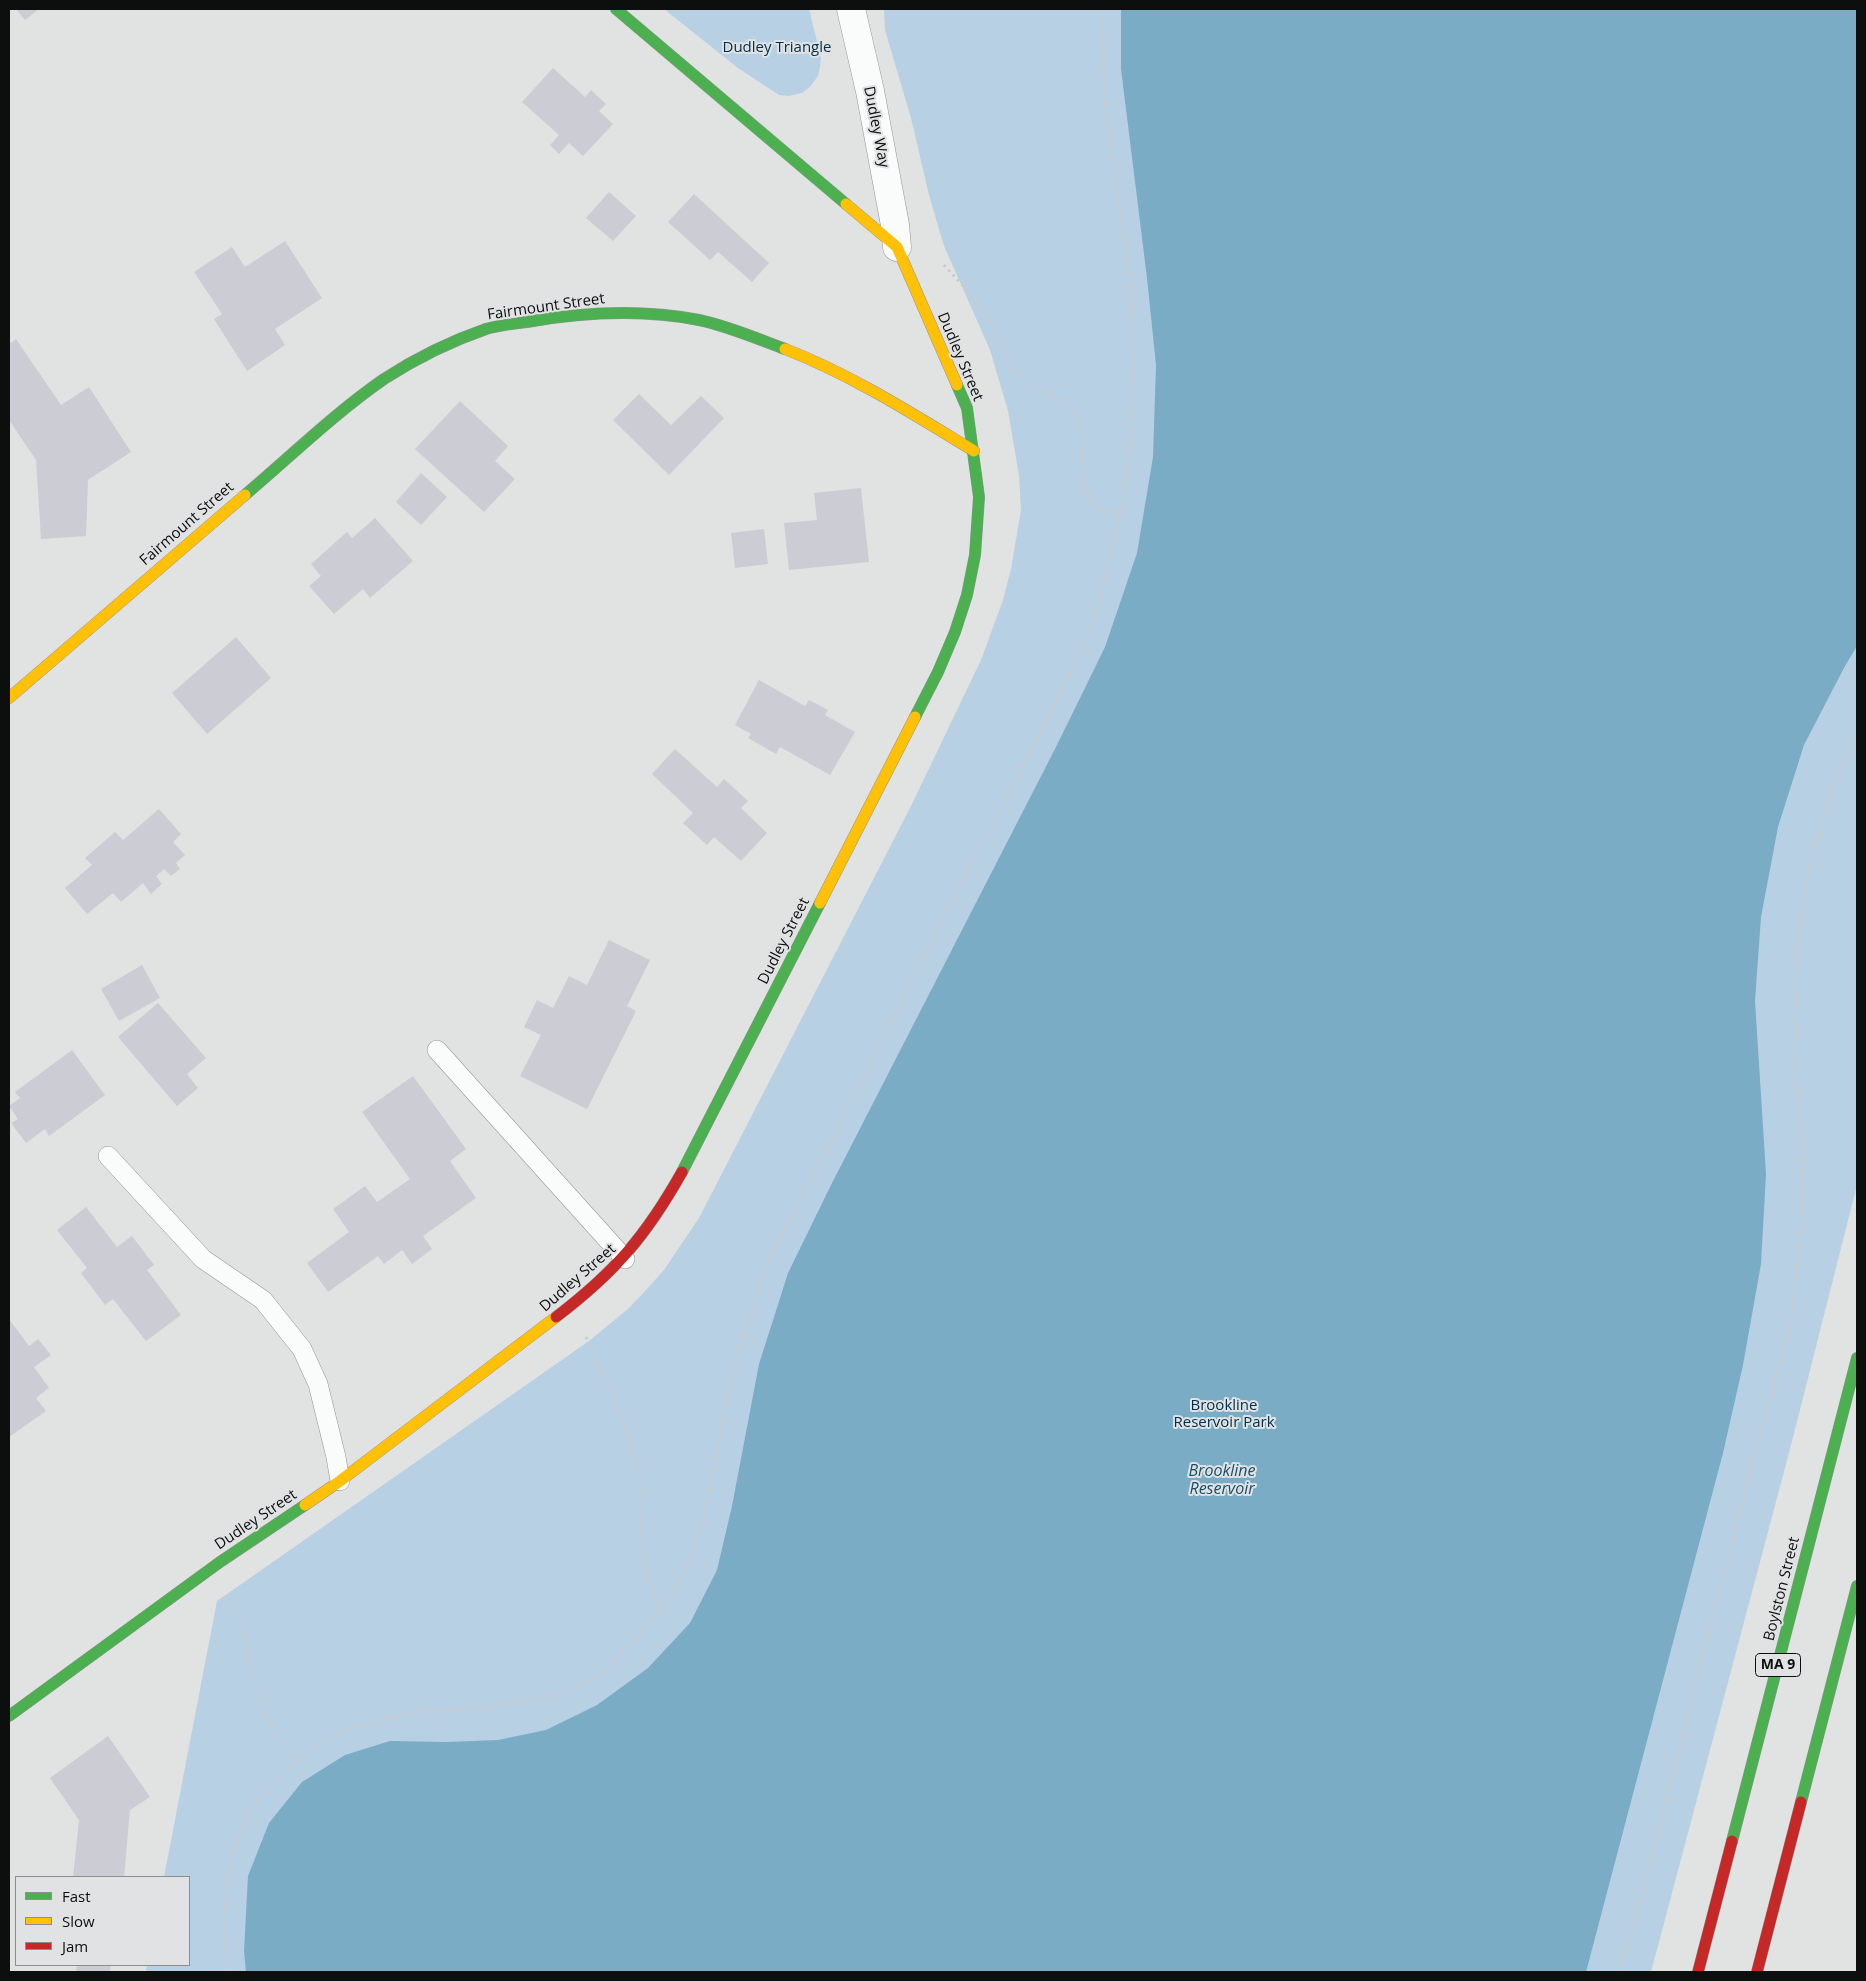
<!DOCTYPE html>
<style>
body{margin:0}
#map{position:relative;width:1866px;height:1981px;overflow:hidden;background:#e1e2e2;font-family:"Open Sans",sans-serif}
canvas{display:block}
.frame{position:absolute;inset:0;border:10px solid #0d0e0e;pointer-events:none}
.legend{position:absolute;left:15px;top:1876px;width:175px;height:90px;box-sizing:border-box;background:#e0e2e3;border:1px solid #8c8d8e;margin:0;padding:6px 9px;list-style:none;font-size:15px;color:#0d0e0e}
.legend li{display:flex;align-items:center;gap:10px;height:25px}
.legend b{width:25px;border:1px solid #8c8d8e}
</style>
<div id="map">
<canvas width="1866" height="1981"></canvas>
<div class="frame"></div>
<ul class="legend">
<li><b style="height:6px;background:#4caf50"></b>Fast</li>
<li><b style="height:6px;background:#ffc107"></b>Slow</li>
<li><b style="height:6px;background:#c62828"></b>Jam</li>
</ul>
</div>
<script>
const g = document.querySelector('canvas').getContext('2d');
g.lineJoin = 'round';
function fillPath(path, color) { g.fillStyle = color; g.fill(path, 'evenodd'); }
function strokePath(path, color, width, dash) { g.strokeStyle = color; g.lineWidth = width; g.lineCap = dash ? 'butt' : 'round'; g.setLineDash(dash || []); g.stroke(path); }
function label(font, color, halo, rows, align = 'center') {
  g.font = font + ' "Open Sans",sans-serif'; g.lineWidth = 4; g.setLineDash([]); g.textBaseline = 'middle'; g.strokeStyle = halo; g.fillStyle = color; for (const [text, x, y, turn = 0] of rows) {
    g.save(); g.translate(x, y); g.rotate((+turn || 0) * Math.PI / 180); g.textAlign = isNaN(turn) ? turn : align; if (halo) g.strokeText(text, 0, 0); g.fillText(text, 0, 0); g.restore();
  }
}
const green = new Path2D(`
 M664,9H809L821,58L820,67L818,76L810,87L802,93L789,96L779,95L738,68Z
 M884,9H1857V1185L1790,1449L1651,1972H146L147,1965H189V1877H164L217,1601L589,1341L629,1308L647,1289L664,1270L699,1218L911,806L981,660L1003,600L1011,569L1021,510L1019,475L1008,411L990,350L944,246L929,195L911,118L885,30Z`);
const water = new Path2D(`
 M1121,9H1857V646L1845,666L1804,745L1778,827L1761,917L1755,1001L1766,1174L1761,1264L1743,1365L1723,1453L1586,1972H246L244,1951L248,1876L269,1823L302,1782L345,1755L390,1741L446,1742L498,1740L546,1730L597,1705L648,1668L690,1623L717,1570L732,1506L759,1364L788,1273L831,1185L1056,747L1105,647L1137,553L1153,457L1156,365L1147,278L1121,69Z`);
const building = new Path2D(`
 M16,9H39L25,20Z
 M553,68L585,97L591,90L606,104L599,111L613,124L583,156L569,143L559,154L550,145L559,135L522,102Z
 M609,192L636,216L613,241L586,218Z
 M694,194L769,263L752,282L718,252L710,260L668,222Z
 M285,241L322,298L275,329L285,345L247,371L214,319L222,314L194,272L232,247L245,267Z
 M16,339L61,405L89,387L131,452L88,480L86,536L41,539L36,460L9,420V344Z
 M639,394L671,425L701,396L724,418L669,475L613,420Z
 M460,401L508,446L495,461L515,479L484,512L415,449Z
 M421,473L447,497L421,525L396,502Z
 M861,488L869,562L789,570L784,523L817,520L814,493Z
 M375,518L413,561L370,598L363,589L334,614L309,586L321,576L311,564L347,532L352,538Z
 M764,529L768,564L735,568L731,533Z
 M236,637L271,678L207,734L172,693Z
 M759,680L805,706L809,700L828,710L825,715L855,732L830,775L780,747L776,754L748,738L751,734L735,725Z
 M675,749L717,787L724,779L748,801L741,808L767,833L741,861L714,837L707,845L683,823L693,813L652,774Z
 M159,809L181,834L173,842L185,855L176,863L180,869L171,876L164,869L156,876L162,884L151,894L143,883L121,902L113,893L87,914L65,888L92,865L85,858L115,832L123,840Z
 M609,940L650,960L627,1006L636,1011L587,1109L520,1076L541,1035L524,1027L537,1000L553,1008L569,976L587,985Z
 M142,965L160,998L119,1021L101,989Z
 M158,1003L206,1058L187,1074L198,1088L177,1106L118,1037Z
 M72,1050L105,1095L49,1136L45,1129L26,1143L11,1123L18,1119L9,1106L20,1098L15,1092Z
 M413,1076L466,1149L450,1161L476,1198L423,1236L432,1249L412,1264L402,1250L384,1264L378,1256L328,1292L307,1263L349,1232L333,1209L365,1186L377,1202L410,1179L362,1112Z
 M86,1207L117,1247L132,1236L154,1265L147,1270L181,1315L146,1341L113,1299L105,1305L81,1273L87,1268L57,1230Z
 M9,1319L29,1346L38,1339L51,1355L34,1367L49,1388L36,1398L46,1411L9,1437Z
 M108,1736L150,1797L130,1810L124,1877H73L79,1820L50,1778Z
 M77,1965H111L110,1972H76Z`);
const path = new Path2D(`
 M944,265C960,283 978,300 990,321C1002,340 1008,368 1026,383C1041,396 1067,396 1077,414C1091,441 1073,478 1093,503C1098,509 1111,514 1119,518
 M586,1337L618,1408L632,1445L643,1487L641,1537L645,1565L660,1610
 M228,1596L244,1632L252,1675L261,1706L274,1731L295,1763
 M227,1972L224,1914L230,1860L249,1813L276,1781L315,1746L352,1728L413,1712L481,1709L544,1699L581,1686L608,1668L633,1642L660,1611L682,1577L703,1523L728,1396L745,1332L773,1253L811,1181L931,941L1054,708L1096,616L1125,490L1132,428L1133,360L1131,285L1105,102L1102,9
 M1619,1972L1647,1875L1753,1462L1792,1320L1802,1222L1801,1126L1796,1069L1797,1020L1794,976L1806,885L1828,799L1857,734`);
const lane = new Path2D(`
 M437,1050L625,1259
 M108,1156L203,1259L263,1300L302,1349L318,1384L336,1457L340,1481`);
const street = new Path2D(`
 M851,9L870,91L895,225L897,247`);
const fast = new Path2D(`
 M616,9L846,204
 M245,495C291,456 335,413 384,379C415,359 451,341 486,329C499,325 513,324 527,322C584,312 642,309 699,320C728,326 758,339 785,349
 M915,717L938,672L955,632L967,595L975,555L979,497L967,408L957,385
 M682,1172L820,903
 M9,1716L220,1562L305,1505
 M1801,1802L1857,1586
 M1732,1841L1857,1358`);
const slow = new Path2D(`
 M846,204L897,247L957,385
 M785,349C852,375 913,414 974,451
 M9,698L245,495
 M820,903L915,717
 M305,1505L340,1481L556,1317`);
const jam = new Path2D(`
 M556,1317C615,1272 646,1236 682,1172
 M1698,1972L1732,1841
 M1757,1972L1801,1802`);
const shields = [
 [1778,1665,45]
];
const shieldNames = [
 ["MA 9",1778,1665]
];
const parkNames = [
 ["Dudley Triangle",777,48],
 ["Brookline",1224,1406],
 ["Reservoir Park",1224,1423]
];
const streetNames = [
 ["Dudley Way",876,127,79],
 ["Fairmount Street",546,307,-8],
 ["Dudley Street",960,357,67],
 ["Fairmount Street",187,524,-41],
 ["Dudley Street",784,941,-63],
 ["Dudley Street",578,1278,-41],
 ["Dudley Street",256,1520,-34],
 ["Boylston Street",1782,1589,-76]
];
const waterNames = [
 ["Brookline",1222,1471],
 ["Reservoir",1222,1489]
];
fillPath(green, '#b8d0e4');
fillPath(water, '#7bacc5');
fillPath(building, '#ccccd5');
strokePath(lane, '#969697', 20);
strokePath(street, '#969697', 29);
strokePath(fast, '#969697', 12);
strokePath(slow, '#969697', 12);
strokePath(jam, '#969697', 12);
strokePath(path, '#cccccd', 3, [2.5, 4]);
strokePath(lane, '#fafbfb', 19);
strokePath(street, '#fafbfb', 28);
strokePath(fast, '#4caf50', 11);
strokePath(slow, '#ffc107', 11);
strokePath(jam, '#c62828', 11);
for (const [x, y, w] of shields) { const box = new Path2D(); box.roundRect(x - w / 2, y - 11.5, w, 23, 4); g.fillStyle = '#e0e2e3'; g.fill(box); strokePath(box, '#0d0e0e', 1); }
label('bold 14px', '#0d0e0e', null, shieldNames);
label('15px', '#002e4b', '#e0e2e3', parkNames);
label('15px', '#0d0e0e', '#e0e2e3', streetNames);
label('italic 16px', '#185069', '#e0e2e3', waterNames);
</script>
